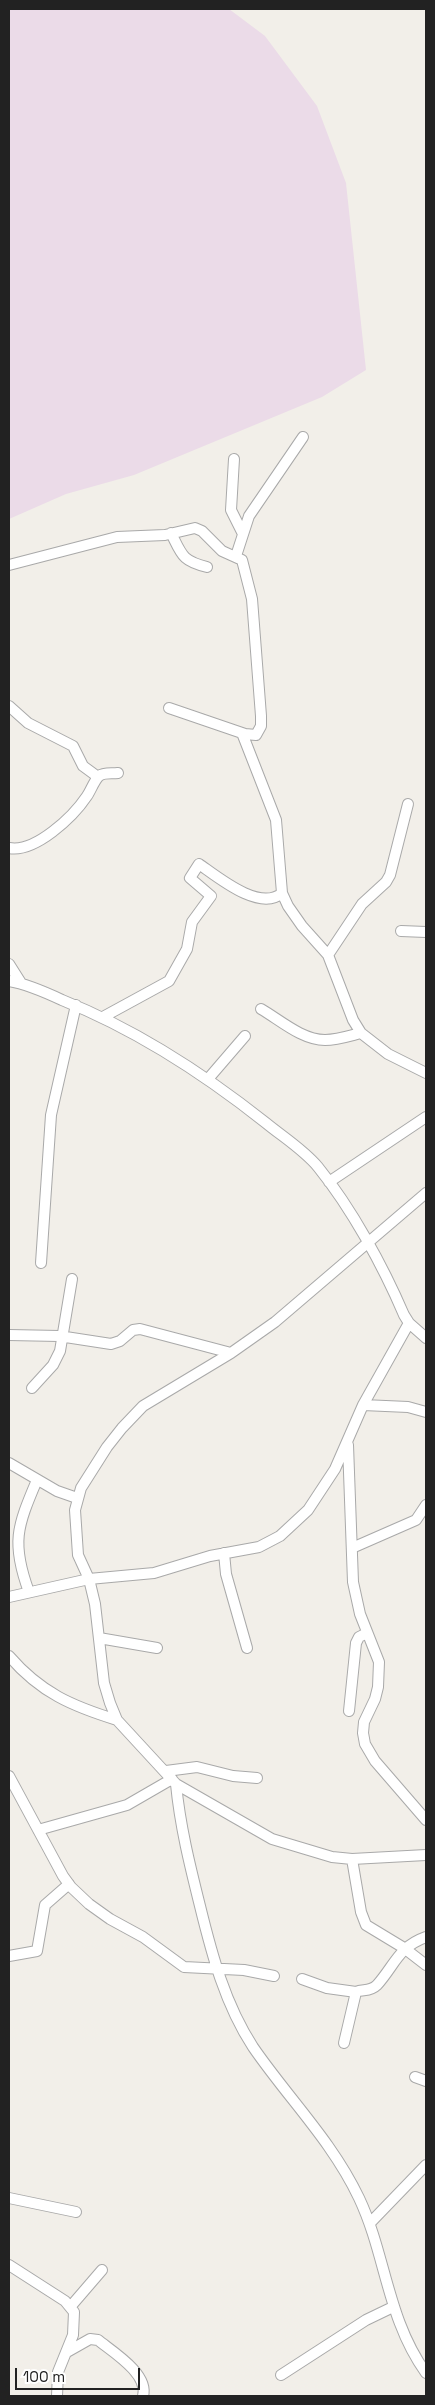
<!DOCTYPE html>
<style>
body{margin:0}
#map{position:relative;width:435px;height:2405px;overflow:hidden;background:#f2efe9;font-family:"Space Grotesk",sans-serif}
canvas{display:block}
.frame{position:absolute;inset:0;border:10px solid #222;pointer-events:none}
.scale{position:absolute;left:15px;top:2368px;width:125px;height:22px;box-sizing:border-box;border:2px solid #222;border-top:0;padding-left:6px;font-size:15px;line-height:18px;white-space:nowrap;color:#222;-webkit-text-stroke:4px #fff;paint-order:stroke}
</style>
<div id="map">
<canvas width="435" height="2405"></canvas>
<div class="frame"></div>
<div class="scale">100 m</div>
</div>
<script>
const g = document.querySelector('canvas').getContext('2d');
g.lineJoin = 'round';
function fillPath(path, color) { g.fillStyle = color; g.fill(path, 'evenodd'); }
function strokePath(path, color, width, dash) { g.strokeStyle = color; g.lineWidth = width; g.lineCap = dash ? 'butt' : 'round'; g.setLineDash(dash || []); g.stroke(path); }
const industrial = new Path2D(`
 M9,9H229L265,36L317,106L346,183L366,370L322,397L134,475L66,494L9,519Z`);
const minor = new Path2D(`
 M234,459L231,510L243,534
 M171,533C182,555 182,561 207,567
 M236,556L249,516L303,437
 M9,565L117,537L165,535L195,528L202,531L222,551L242,560L252,599L261,716V726L256,735L245,734L169,708
 M9,706L28,723L73,746L83,766L98,777
 M242,733L276,820L282,893L288,906L302,926L328,955L353,1020L361,1033L388,1054L426,1073
 M9,848C35,853 73,817 87,796C91,790 94,781 99,776C104,772 112,774 118,773
 M401,931L426,932
 M328,955L362,904L386,882L390,875L408,804
 M9,964L21,983
 M9,981C27,984 45,992 62,1000C137,1030 203,1073 266,1123C283,1137 304,1150 318,1167C352,1209 383,1266 404,1315L409,1323L426,1338
 M261,1009C280,1020 302,1040 325,1040C337,1040 349,1036 361,1033
 M103,1017L169,981L187,949L192,922L211,896L190,878L199,864C219,878 260,912 282,893
 M208,1079L245,1036
 M329,1182L426,1117
 M426,1193L275,1322L231,1353L143,1406L122,1428L107,1447L81,1488L75,1510L78,1555L89,1579L95,1604L104,1683L110,1703L117,1720L176,1784L272,1839L332,1857L352,1859L426,1855
 M41,1263L51,1115L76,1005
 M9,1335L59,1336L111,1344L120,1341L133,1330L140,1329L231,1353
 M32,1388L53,1365L60,1351L72,1279
 M363,1405L408,1407L426,1412
 M348,1445L353,1582L360,1614L379,1662L378,1687L375,1699L364,1722L363,1733L365,1744L375,1761L426,1820
 M9,1463L57,1491L77,1498
 M352,1548L416,1520L426,1505
 M224,1553L226,1574L247,1648
 M29,1592C11,1543 17,1527 37,1480
 M9,1597L89,1579L154,1573L210,1556L259,1547L280,1536L308,1510L335,1469L363,1405L409,1323
 M99,1638L157,1648
 M9,1656C41,1693 72,1706 117,1720
 M349,1711L356,1643L359,1637L367,1633
 M166,1771L197,1767L233,1776L257,1778
 M9,1776L63,1876L71,1887L89,1904L110,1919L143,1937L184,1967L244,1970L274,1976
 M176,1784C180,1826 190,1866 200,1906C212,1955 225,2004 253,2047C288,2098 332,2141 359,2198C386,2255 387,2319 426,2373
 M38,1830L127,1805L172,1779
 M352,1859L361,1912L366,1925L404,1948L426,1965
 M9,1956L37,1951L45,1905L69,1884
 M302,1979L327,1988L356,1992
 M344,2043L356,1992C363,1989 370,1992 377,1985C395,1965 398,1947 426,1937
 M415,2077L426,2081
 M9,2198L76,2212
 M370,2223L426,2165
 M9,2265L65,2301L74,2312L73,2335L58,2372L57,2396
 M71,2306L102,2270
 M67,2352L90,2339L98,2340C113,2352 149,2374 143,2396
 M281,2375L366,2320L393,2307`);
fillPath(industrial, '#ebdbe8');
strokePath(minor, '#a9a9a9', 12);
strokePath(minor, '#fff', 10);
</script>
